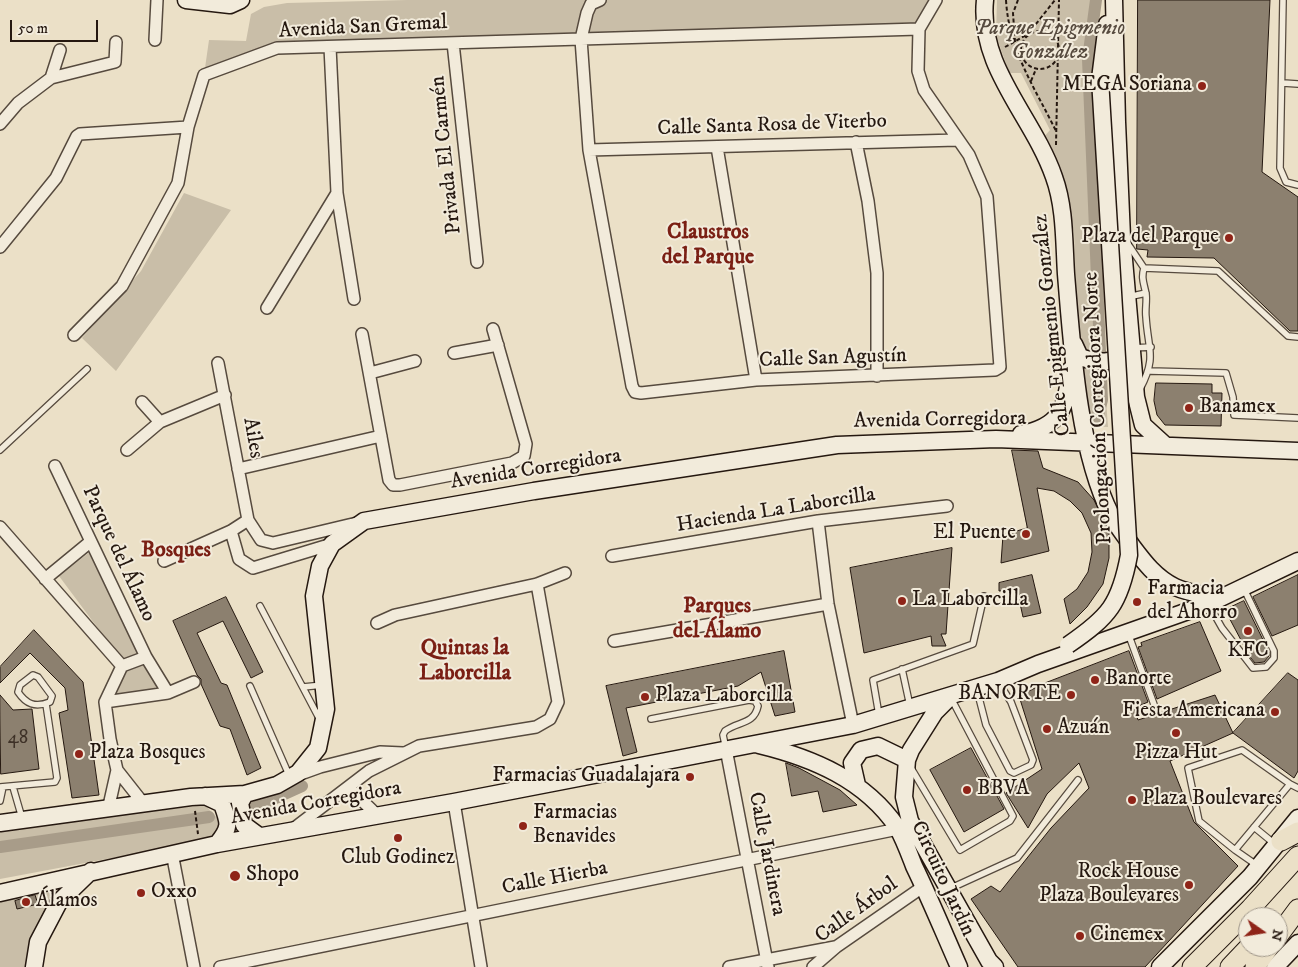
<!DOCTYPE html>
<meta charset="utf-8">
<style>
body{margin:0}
#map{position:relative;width:1298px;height:967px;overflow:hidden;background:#ebe0c7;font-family:"IM FELL DW Pica",serif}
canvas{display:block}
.north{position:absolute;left:1238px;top:907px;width:50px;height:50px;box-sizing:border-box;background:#f2ebdb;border:1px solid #a0978a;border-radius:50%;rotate:103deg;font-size:14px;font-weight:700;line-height:20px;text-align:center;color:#251810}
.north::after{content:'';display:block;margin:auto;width:18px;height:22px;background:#8f2418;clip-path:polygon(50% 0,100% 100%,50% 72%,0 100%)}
.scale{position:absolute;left:10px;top:20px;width:88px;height:22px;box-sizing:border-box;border:2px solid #251810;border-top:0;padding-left:6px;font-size:15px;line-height:18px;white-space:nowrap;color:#251810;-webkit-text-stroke:4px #f2ebdb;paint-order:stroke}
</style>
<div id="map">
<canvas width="1298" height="967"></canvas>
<div class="north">N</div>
<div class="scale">50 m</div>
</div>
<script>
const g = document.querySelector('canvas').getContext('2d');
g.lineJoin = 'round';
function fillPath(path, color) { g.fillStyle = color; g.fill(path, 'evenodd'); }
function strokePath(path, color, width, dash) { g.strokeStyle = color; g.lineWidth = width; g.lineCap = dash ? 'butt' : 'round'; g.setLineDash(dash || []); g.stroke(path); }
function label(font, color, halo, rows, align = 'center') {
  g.font = font + ' "IM FELL DW Pica",serif'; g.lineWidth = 4; g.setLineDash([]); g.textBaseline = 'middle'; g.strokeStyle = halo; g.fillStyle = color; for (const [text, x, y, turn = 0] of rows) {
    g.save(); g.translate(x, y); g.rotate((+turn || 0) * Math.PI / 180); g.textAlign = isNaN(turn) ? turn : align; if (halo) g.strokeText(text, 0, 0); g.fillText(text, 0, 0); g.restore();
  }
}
const green = new Path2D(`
 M407,0H936L919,29L277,48L204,75L209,40L246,41L251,14L264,7L287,3Z
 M997,0H1100L1097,34L1088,57L1094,238L1108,427L1087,426L1077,325L1074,232L1062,181L1043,138L1050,130L1021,73H1009L996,35Z
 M184,193L231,210L116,371L82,338L141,271Z
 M91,551L160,692L114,696L126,666L59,576Z
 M205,805L221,822L213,839L0,879V830Z
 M74,880L28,967H0V898Z`);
const canal = new Path2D(`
 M1096,422L1102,400L1088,59L1096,0
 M249,810L302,786
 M0,847L209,817`);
const building = new Path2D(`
 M1138,0H1270L1262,172L1298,197V331H1290L1214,258L1147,257L1148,250L1137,249Z
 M1156,383L1212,384V393H1222L1221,426L1165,425L1157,415L1154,401Z
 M1012,450L1038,451L1043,468L1078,482L1094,500L1109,531V558L1103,584L1087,607L1070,624L1064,599L1077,589L1088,572L1092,552L1091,533L1082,513L1070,501L1054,491L1037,488L1049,551L1001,563L1003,535L1027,528Z
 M952,548L946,634H941L946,646H932L931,636L864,653L850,568Z
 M1032,575L1041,613L1023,617L1017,590L999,591V583Z
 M1298,575V625L1272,636L1253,597Z
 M226,597L263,672L251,678L223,621L197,633L221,683L227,685L261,768L247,775L230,729L220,726L201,684V679L197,675L173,621Z
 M1244,601L1269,652V656L1264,662L1255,663L1250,657L1225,610Z
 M1200,622L1221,671L1157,699L1138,647L1142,646L1141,643Z
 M34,630L83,682L99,795L72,798L59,713L68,710L65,688L30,653L0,683V667Z
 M784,651L795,712L775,716L761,672L738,686L626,708L637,752L623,756L606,686Z
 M1129,651L1148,702L1134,708L1138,720L1215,695L1233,733L1170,761L1194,822L1238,866L1145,967H1018L971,899L991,886L1000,892L1051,828L1089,788L1079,763L1047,794L1028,828L1006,793L1042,769L1019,696L1045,683Z
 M1288,673L1298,680V771L1294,778L1233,733Z
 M0,695L13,710L32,709L39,769L1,774Z
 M971,748L1004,809L964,832L930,770Z
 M786,763L799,768L840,790L857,805L823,812L818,791L792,796Z
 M35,895L38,904L17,909L15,901Z`);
const path = new Path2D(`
 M1006,0C1009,51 1034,86 1056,131
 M1021 50a19 19 0 1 1 38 0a19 19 0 1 1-38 0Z
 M1015,42L1013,13L1018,0
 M1005,47L1028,34L1055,0
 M1031,81L1036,69
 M1056,145L1059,0
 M195,811L198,834`);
const lane = new Path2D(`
 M1283,0L1280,168L1286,182L1298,185
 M1283,83L1298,84
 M1128,244L1144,268C1141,279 1144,283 1146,294C1147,301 1145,310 1146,317C1148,350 1157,357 1140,389
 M1144,268L1218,271L1288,336L1298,337
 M1128,297L1146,293
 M1132,348L1151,347
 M1150,371L1226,373L1233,397L1234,415L1298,418
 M0,450L87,369
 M1209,605L1222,628L1253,668L1266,667L1274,658V651L1244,589
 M260,606L320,720
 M1128,633L1156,710
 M902,669L910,706
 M33,675L38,677L52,696L50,702C35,708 26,704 18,692L20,685Z
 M250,686L289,775
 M303,687L323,685
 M977,690L986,725L1010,771L1014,773L1031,765L1033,760L1011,702L999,683
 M879,715L873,680L973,644L984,596
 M651,719L749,700L755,701L758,706C754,725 738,721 725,731L723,735L726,749
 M911,768L960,850L1010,821L1013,816L951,698
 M0,787L55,782L57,778L46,704
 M13,787L22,818
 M0,801L3,787
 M1254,827L1276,845
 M1235,850L1199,821L1188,768L1242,750L1290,784
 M1258,866L1235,850L1290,784L1298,788
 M949,889L1017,858L1078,780`);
const street = new Path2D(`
 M600,0L591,4L587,13L581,39L589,150L632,386L635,392L641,393L756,380L995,370L1000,367L987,197L969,155L924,90L918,71L919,29L936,0
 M155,40L157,0
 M453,43L477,262
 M330,47L337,193L354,299
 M51,78L115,62L116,42
 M0,124L18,103L51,78L60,50
 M856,142L868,201L877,273V376
 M717,147L756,380
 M589,150L957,140
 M0,247L56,178L77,136L80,134L188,127
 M267,308L337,193
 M362,334L389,480L393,485H400L512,463L524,456L526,444L493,329
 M74,335L122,286L178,183L188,127L204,75L277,48L919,29
 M454,353L498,345
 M218,363L248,520L261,540L273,543L357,523
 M370,373L415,361
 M142,402L160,422L225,395
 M127,450L160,422
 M55,466L146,657L168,693
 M238,469L381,436
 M818,521L828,604L853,725
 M0,527L122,666
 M231,531L239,559L253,568L332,544
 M612,556L818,521L947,506
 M164,561L231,531L248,520
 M45,579L90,542
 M377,623L395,615L537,584L565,573
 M614,641L828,604
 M105,702L168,693L194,682
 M726,749L768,967
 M295,776L320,767L380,752L403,753
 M348,787L377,815
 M454,802L481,967
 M143,803L117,770L110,739L105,702L122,666L146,657
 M108,810L117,770
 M293,829L369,771L419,746L536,727L550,719L558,702L537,584
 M172,853L194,967
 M220,967L898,829
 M729,967L835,947
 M813,967L836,947L924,886`);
const secondary = new Path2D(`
 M186,0L230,5L241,0
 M985,0C978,68 1033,116 1054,177C1065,207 1064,242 1066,274C1072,346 1078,450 1111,515C1116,525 1125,536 1132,546C1144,562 1156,578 1175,587C1188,593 1205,595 1219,598
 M1114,0L1117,122L1122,237L1136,397L1143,425L1165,445
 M1100,79L1107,24
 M1074,344L1080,357C1097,363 1114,365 1127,351
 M1021,434C1061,427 1067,406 1070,370
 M950,697L935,712L911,750L907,760L904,797L910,821L989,961L995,967
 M759,745C813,758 865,780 897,827C904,839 909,853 914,866C930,899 944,933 959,967
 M857,785L852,763L861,750L878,746L907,760
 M245,794L240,803L244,825L259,836
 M205,796L222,804C229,823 231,827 217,844
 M0,823L191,797L245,794L277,785L298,773L318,748L326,709L314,596L320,566L332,544L364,521L534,491L837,445L996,439L1298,451
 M0,893L217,844L454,802L853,725L998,681L1038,664L1208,604L1298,561
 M34,967L38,942L59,902L91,871
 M1160,967L1250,877L1298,818
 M1275,967L1298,943`);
const primary = new Path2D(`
 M1281,841L1298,832
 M1278,936L1298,909
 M1192,967L1250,909L1298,856
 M1230,967L1249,947
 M1255,967L1269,947`);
const secondaryBridge = new Path2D(`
 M1068,645C1109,617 1120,604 1129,555L1100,79`);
const markers = [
 [1202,86,5,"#8f2418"],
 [1229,238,5,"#8f2418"],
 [1189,408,5,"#8f2418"],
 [1026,534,5,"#8f2418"],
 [902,601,5,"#8f2418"],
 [1137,602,5,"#8f2418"],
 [1248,631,5,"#8f2418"],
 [1095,680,5,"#8f2418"],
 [1071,695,5,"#8f2418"],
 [645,697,5,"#8f2418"],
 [1275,712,5,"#8f2418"],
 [1047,729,5,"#8f2418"],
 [1176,733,5,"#8f2418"],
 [79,754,5,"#8f2418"],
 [690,777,5,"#8f2418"],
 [967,790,5,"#8f2418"],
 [1132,800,5,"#8f2418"],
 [523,826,5,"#8f2418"],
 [398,838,5,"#8f2418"],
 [235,876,6,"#8f2418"],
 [1189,885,5,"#8f2418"],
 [141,893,5,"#8f2418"],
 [26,902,5,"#8f2418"],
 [1080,936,5,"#8f2418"]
];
const numberNames = [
 ["48",18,739]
];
const streetNames = [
 ["Avenida San Gremal",363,28,-3],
 ["Calle Santa Rosa de Viterbo",772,126,-2],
 ["Privada El Carmén",447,155,-96],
 ["Calle Epigmenio González",1053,325,-96],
 ["Calle San Agustín",833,359,-2],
 ["Prolongación Corregidora Norte",1099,408,-93],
 ["Avenida Corregidora",940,421,-1],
 ["Ailes",252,438,80],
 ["Avenida Corregidora",536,470,-9],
 ["Hacienda La Laborcilla",776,511,-9],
 ["Parque del Álamo",118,554,65],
 ["Avenida Corregidora",316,804,-10],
 ["Calle Jardinera",766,854,79],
 ["Calle Hierba",555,879,-11],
 ["Circuito Jardín",942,879,65],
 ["Calle Árbol",857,911,-36]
];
const parkNames = [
 ["Parque Epigmenio",1050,30],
 ["González",1050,54]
];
const poiNames = [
 ["MEGA Soriana",1192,86,"right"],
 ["Plaza del Parque",1219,238,"right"],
 ["Banamex",1199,408],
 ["El Puente",1016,534,"right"],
 ["Farmacia",1147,590],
 ["del Ahorro",1147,614],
 ["La Laborcilla",912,601],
 ["KFC",1248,652,"center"],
 ["Banorte",1105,680],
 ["BANORTE",1061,695,"right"],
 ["Plaza Laborcilla",655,697],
 ["Fiesta Americana",1265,712,"right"],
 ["Azuán",1057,729],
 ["Plaza Bosques",89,754],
 ["Pizza Hut",1176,754,"center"],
 ["Farmacias Guadalajara",680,777,"right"],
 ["BBVA",977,790],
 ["Plaza Boulevares",1142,800],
 ["Farmacias",533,814],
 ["Benavides",533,838],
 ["Club Godinez",398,859,"center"],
 ["Rock House",1179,873,"right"],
 ["Plaza Boulevares",1179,897,"right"],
 ["Shopo",246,876],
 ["Oxxo",151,893],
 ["Álamos",36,902],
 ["Cinemex",1090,936]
];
const neighbourhoodNames = [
 ["Claustros",708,233],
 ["del Parque",708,258],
 ["Bosques",176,551],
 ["Parques",717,607],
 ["del Álamo",717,632],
 ["Quintas la",465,649],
 ["Laborcilla",465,674]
];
fillPath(green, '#c9bea8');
strokePath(canal, '#a89c89', 12);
fillPath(building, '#8c806f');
strokePath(building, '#251810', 1);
strokePath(lane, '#564a3e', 8);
strokePath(street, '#564a3e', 14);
strokePath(secondary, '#251810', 19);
strokePath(primary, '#251810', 21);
strokePath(path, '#251810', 2, [4, 2.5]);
strokePath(lane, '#f2ebdb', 5.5);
strokePath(street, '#f2ebdb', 11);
strokePath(secondary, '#f2ebdb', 16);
strokePath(primary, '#ebe0c7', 19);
strokePath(secondaryBridge, '#251810', 19, []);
strokePath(secondaryBridge, '#f2ebdb', 16);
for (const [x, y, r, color] of markers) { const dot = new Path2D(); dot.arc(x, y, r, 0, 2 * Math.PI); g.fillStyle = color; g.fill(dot); strokePath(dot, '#f2ebdb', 2); }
label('19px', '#3f3228', null, numberNames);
label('21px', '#251810', '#f2ebdb', streetNames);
label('italic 21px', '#564a3e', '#f2ebdb', parkNames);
label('21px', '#251810', '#f2ebdb', poiNames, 'left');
label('bold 22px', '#7a1f14', '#f2ebdb', neighbourhoodNames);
</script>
